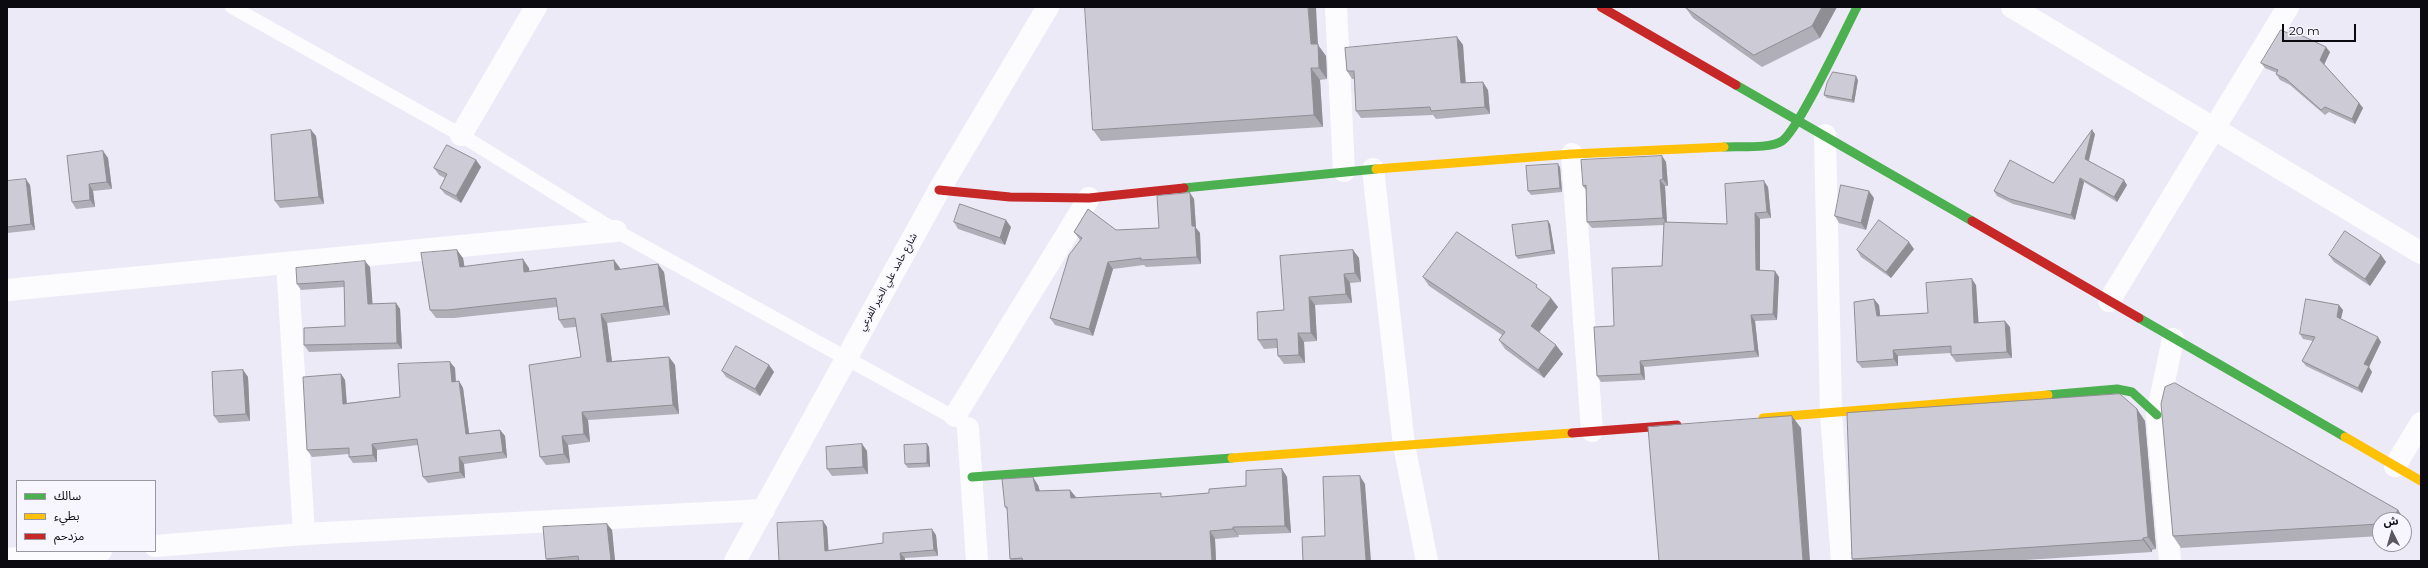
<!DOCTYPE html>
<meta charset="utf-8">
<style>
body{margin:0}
#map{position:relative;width:2428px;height:568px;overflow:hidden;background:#edeaf7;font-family:Montserrat,"Noto Sans Arabic",sans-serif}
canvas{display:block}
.frame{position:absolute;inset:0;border:8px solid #0c0a11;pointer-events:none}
.legend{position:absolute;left:16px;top:480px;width:140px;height:72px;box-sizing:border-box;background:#f7f5fe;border:1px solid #99979f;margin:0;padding:5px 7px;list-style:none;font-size:12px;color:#0c0a11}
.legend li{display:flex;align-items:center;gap:8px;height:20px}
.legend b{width:20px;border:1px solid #99979f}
.north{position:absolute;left:2372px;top:512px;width:40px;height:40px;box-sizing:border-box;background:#f7f5fe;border:1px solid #99979f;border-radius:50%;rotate:355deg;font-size:11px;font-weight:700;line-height:16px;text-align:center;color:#0c0a11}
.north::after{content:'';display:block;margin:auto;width:14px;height:18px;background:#5b5862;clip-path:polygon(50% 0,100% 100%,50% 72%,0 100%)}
.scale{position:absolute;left:2282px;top:24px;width:74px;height:18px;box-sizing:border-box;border:2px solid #0c0a11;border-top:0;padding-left:5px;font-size:12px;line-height:14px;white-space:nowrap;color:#0c0a11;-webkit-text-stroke:3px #f7f5fe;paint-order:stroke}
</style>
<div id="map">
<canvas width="2428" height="568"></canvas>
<div class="frame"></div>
<ul class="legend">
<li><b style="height:5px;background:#4caf50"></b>سالك</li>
<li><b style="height:5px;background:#ffc107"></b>بطيء</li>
<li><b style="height:5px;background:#c62828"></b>مزدحم</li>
</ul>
<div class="north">ش</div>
<div class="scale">20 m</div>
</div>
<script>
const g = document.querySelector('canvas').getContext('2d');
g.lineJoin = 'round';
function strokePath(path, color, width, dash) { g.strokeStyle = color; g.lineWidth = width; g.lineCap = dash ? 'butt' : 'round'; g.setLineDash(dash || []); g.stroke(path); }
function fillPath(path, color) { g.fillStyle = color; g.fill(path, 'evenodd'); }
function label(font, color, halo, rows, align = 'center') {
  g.font = font + ' Montserrat,"Noto Sans Arabic",sans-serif'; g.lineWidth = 3; g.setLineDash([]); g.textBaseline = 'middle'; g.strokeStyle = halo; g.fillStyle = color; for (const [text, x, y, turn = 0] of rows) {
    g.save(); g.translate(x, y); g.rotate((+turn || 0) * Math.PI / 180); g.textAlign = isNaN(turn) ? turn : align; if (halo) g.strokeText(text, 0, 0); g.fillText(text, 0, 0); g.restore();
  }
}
const lane = new Path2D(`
 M232,7L461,135L616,231L960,421`);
const street = new Path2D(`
 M1336,7L1344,171
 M2012,7L2421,253
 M461,135L536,7
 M1825,135L1831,413L1842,561
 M1572,154L1592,431
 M1373,169L1404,445L1427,561
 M287,263L304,534
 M7,290L616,231
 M2109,301L2288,7
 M955,416L1089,198
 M968,428L977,561
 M2395,466L2421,423
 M155,546L304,534L764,510
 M7,559L101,551
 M735,561L939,190L1048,7
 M2170,561L2157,415L2173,339`);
const fast = new Path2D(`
 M1736,85L1972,221
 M1724,147C1738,146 1770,149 1782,141C1798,131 1845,30 1857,7
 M1184,188L1376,169
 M2139,318L2345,437
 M2048,395L2117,389L2132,392L2157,415
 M972,477L1232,458`);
const slow = new Path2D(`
 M1376,169L1572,154L1724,147
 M1763,418L2048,395
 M2345,437L2421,481
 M1232,458L1572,433`);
const jam = new Path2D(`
 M1601,7L1736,85
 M939,190L1010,197L1089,198L1184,188
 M1972,221L2139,318
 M1572,433L1677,425`);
const wall = new Path2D(`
 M1685,7H1837L1820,38L1762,67L1693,18Z
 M1457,37L1463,45L1466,83L1488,90L1490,114L1436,119L1433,115L1361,118L1356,111L1354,79H1352L1347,71Z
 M1318,45L1326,56L1327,79L1320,80L1323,127L1101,141L1093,130Z
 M2330,52L2324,64L2359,103L2363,108L2355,124L2329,112L2325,115L2290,85L2280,80L2276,74L2277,73L2265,68L2261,63Z
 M1858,80L1854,103L1827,98L1824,95Z
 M311,130L316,136L324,204L280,208L275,201Z
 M2095,134L2089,161L2127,185L2117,202L2084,182L2075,220L2013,204L1997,196L1994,191L2053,183Z
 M103,151L108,158L112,189L93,191L95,207L76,209L72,202Z
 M1662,156L1666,162L1668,186H1665L1667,222L1727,224L1768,187L1771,218L1760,219V270L1779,277L1777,320L1755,321L1759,357L1644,367L1645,380L1601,382L1597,376L1614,326L1662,266L1664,225L1592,228L1587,222L1586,190L1583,186Z
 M476,160L481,167L461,203L445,194L440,188L445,178L439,175L434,168Z
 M1560,167L1562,192L1531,195L1528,191Z
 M7,181L30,185L35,230L7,233Z
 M1190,193L1194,199L1196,228L1200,233L1201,264L1146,267L1144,265L1113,269L1093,336L1055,325L1050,318L1080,240L1074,232L1159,228Z
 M1874,198L1866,230L1839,223L1835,216Z
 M1548,221L1550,224L1555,254L1518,259L1516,256Z
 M954,222L1011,227L1005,245L958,229Z
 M1914,249L1891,278L1861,257L1857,250Z
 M1353,250L1359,258L1361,282L1350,283L1352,303L1315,305L1317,341L1304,342L1305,363L1284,364L1278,356L1277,348L1264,349L1258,340L1284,310Z
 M2329,255H2381L2386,262L2370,286L2334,262Z
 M463,258L464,266L529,268V271L614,260L620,269L664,272L670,315L607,323L612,361L669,357L675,365L679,414L588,420L590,442L568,445L570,463L546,465L540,457L581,357L576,327L564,328L559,320L557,307L454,318H436L430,310Z
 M370,267L372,304L396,303L400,309L402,349L309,352L304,345L345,326L344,287L301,290L297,284Z
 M1423,277L1541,291L1558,307L1539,332L1563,354L1544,378L1505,349L1499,340L1502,335L1429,286Z
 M1976,285L1978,322L2010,327L2012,358L1956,362L1951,355V353L1898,356V366L1862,368L1857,362L1879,305L1880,316L1928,313Z
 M2343,310L2341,319L2381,342L2369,367L2372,372L2362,393L2306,366L2302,361L2313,341L2303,339L2300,334Z
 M450,362L455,368L456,382L459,381L463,388L469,434L500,430L505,436L507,458L464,464L465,478L428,483L423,477L418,445L377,450V462L353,463L349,457V454L312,457L307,450L341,374L345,380L347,403L400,397Z
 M769,365L774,372L760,396L726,377L722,371Z
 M243,370L248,377L250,421L219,423L214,416Z
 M2137,409L2145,421L2156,549L2152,550V552L2009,561H1853L1852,559Z
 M862,444L867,451L868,474L832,476L827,469Z
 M927,444L929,447L930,467L908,468L905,464Z
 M1282,469L1287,477L1291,533L1238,535L1239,537L1215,539L1216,561H1012L1010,559L1008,511L1005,507L1038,485L1040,491L1070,490L1076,498L1164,497L1209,493L1246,486Z
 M2398,510L2406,522L2404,526V520H2380V536L2181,548L2173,536Z
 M823,521L827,527L828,551L936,535L938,556L905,558L779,561Z
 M607,524L612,530L615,561H548L546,559Z`);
const shadedWall = new Path2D(`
 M1308,7H1316L1318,45L1326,56L1327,79L1319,68L1311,44Z
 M1822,7H1837L1820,38L1812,26Z
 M1457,37L1463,45L1466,91L1461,83Z
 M2326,47L2330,52L2324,65L2320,60Z
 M1311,68L1320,80L1323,127L1314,115Z
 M1856,76L1858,80L1854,103L1852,100Z
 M1483,82L1488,90L1490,114L1485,107Z
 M2359,103L2363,108L2355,124L2352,119Z
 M311,130L316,136L324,204L319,197Z
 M2092,130L2095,134L2088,163L2085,159Z
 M103,151L108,158L112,189L107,182Z
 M1662,156L1666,162L1668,186L1663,179Z
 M476,160L481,167L461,203L456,196Z
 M1558,164L1560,167L1562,192L1560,188Z
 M2080,178L2084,182L2075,220L2071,215Z
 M26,179L30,185L35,230L31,224Z
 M1660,180L1665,186L1667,225L1663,218Z
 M2124,180L2127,185L2117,202L2114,197Z
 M1764,181L1768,187L1771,218L1767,212Z
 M89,184L93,191L95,207L90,200Z
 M1869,191L1874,198L1866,230L1861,223Z
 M1190,193L1194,199L1196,228L1200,233L1201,264L1197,257L1192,226Z
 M1755,213L1760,219V276L1756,270Z
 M1006,220L1011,227L1005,245L1000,238Z
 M1548,221L1550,224L1555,254L1552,250Z
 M1909,242L1914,249L1891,278L1886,272Z
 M457,250L463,258L466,275L460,267Z
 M1353,250L1359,258L1361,282L1355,273Z
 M2381,255L2386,262L2370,286L2365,279Z
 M523,259L529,268L530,280L524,272Z
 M614,260L620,268L621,278L615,270Z
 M365,261L370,267L373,310L368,304Z
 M1108,262L1113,269L1093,336L1089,329Z
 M658,264L664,272L670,315L664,306Z
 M1775,271L1779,277L1777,320L1773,314Z
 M1344,274L1350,283L1352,303L1346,294Z
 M1972,279L1976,285L1979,329L1974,323Z
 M1309,297L1315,305L1317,341L1311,333Z
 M1551,298L1558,307L1537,335L1531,326Z
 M1874,299L1879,305L1881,323L1877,316Z
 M396,303L400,309L402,349L397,343Z
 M2339,305L2343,310L2340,322L2337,317Z
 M601,314L607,323L613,370L607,362Z
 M1751,315L1755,321L1759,357L1755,351Z
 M2005,321L2010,327L2012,358L2007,352Z
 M1298,333L1304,342L1305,363L1299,355Z
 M2378,337L2381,342L2369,367L2372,372L2362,393L2358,388L2364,364Z
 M1556,345L1563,354L1544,378L1538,370Z
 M1893,350L1898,356V366L1894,359Z
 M669,357L675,365L679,414L673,405Z
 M1640,361L1644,367L1645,380L1641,374Z
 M450,362L455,368L456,389L452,382Z
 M769,365L774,372L760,396L755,389Z
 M243,370L248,377L250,421L246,414Z
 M341,374L345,380L347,410L343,404Z
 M459,381L463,388L470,440L466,434Z
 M2137,409L2145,421L2156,549L2148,537Z
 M582,412L588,420L590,442L584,434Z
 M1792,416L1801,428L1810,561H1803Z
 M500,430L505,436L507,458L503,452Z
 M562,436L568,445L570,463L564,454Z
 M372,444L377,450V462L373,455Z
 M862,444L867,451L868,474L863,467Z
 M927,444L929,447L930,467L927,463Z
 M459,457L464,464L465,478L460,472Z
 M1282,469L1287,477L1291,533L1285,526Z
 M1360,476L1365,484L1371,561H1366Z
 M1033,477L1038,485L1042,499L1036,491Z
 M1070,490L1076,497V506L1071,498Z
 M2398,510L2406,522L2404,526V520H2392Z
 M823,521L827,527L829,557L825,551Z
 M607,524L612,530L615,561H611Z
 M1233,527L1238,535L1239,537L1233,529Z
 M932,529L936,535L938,556L934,550Z
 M1210,531L1215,539L1216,561H1212Z
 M2143,538L2152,550V552L2143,540Z
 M900,553L905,558V561H901Z`);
const building = new Path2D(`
 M1085,7H1308L1311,44H1318L1319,68H1311L1314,115L1093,130Z
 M1685,7H1822L1812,26L1754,55Z
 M2281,30L2290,34V30L2326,47L2320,60L2359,103L2352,119L2325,107L2321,110L2286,79L2276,74L2278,70L2261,63Z
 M1457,37L1461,83L1483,82L1485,107L1431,111L1430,107L1356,111L1354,71H1347L1345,48Z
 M1833,72L1856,76L1852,100L1824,95L1827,83Z
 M311,130L319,197L275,201L271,135Z
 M2092,130L2085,159L2124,180L2114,197L2080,178L2071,215L2010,199L1994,191L2010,160L2053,183Z
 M447,145L476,160L456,196L440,188L447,174L434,168Z
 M103,151L107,182L89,184L90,200L72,202L67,156Z
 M1662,156L1663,179L1660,180L1663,218L1587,222L1586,185L1583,186L1581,160Z
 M1558,164L1560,188L1528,191L1526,166Z
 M26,179L31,224L7,227V181Z
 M1764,181L1767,212L1755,213L1756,270L1775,271L1773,314L1751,315L1755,351L1640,361L1641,374L1597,376L1594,327L1614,326L1612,268L1662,266L1664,222L1727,224L1725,184Z
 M1841,185L1869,191L1861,223L1835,216Z
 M1190,193L1192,226H1195L1197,257L1141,260V258L1108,262L1089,329L1050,318L1069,255L1082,238L1074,232L1088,209L1116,230L1159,228L1157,196Z
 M960,204L1006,220L1000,238L954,222Z
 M1879,220L1909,242L1886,272L1857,250Z
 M1548,221L1552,250L1516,256L1512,225Z
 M2345,231L2381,255L2365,279L2329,255Z
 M1457,232L1537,285L1536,287L1551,298L1531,326L1556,345L1538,370L1499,340L1505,332L1423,277Z
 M457,250L460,267L523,259L524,272L614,260L615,270L658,264L664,306L601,314L607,362L669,357L673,405L582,412L584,434L562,436L564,454L540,457L529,365L581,357L575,318L559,320L556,298L448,310H430L421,253Z
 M1353,250L1355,273L1344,274L1346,294L1309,297L1311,333H1298L1299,355L1278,356L1277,339L1258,340L1257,312L1284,310L1280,256Z
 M365,261L368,304L396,303L397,343L304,345V328L345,326L344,281L297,284L296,268Z
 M1972,279L1974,323L2005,321L2007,352L1951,355V346L1893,350L1894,359L1857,362L1854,302L1874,299L1877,316L1928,313L1926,283Z
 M2306,299L2339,305L2337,317L2378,337L2364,364L2369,366L2358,388L2302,361L2315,337L2300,334Z
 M736,346L769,365L755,389L722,371Z
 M450,362L452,382L459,381L466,434L500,430L503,452L459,457L460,472L423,477L417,439L372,444L373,455L349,457V448L307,450L303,377L341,374L343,404L400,397L398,364Z
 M243,370L246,414L214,416L212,372Z
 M2175,383L2398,510L2392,520H2380V524L2173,536L2161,404L2165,387Z
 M2120,394L2137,409L2148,537L2143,538V540L1852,559L1847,413Z
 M1792,416L1803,561H1659L1648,427Z
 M862,444L863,467L827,469L826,447Z
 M927,444V463L905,464L904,445Z
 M1282,469L1285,526L1233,527V529L1210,531L1212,561H1023L1022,558L1010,559L1007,507H1005L1002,479L1033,477L1036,491L1070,490L1071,498L1161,493V497L1209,493V489L1246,486V471Z
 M1360,476L1366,561H1303L1302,537L1325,536L1323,477Z
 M823,521L825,551L883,543V533L932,529L934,550L900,553L901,561H779L777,523Z
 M607,524L611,561H579L578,556L546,559L543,527Z`);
const streetNames = [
 ["شارع حامد علي الخير الفرعي",888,282,-61]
];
strokePath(lane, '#fcfcfe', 14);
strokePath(street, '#fcfcfe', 22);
strokePath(fast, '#4caf50', 9);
strokePath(slow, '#ffc107', 9);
strokePath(jam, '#c62828', 9);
fillPath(wall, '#b0afb7');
fillPath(shadedWall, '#908e95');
fillPath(building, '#cdcbd5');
strokePath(building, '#908e95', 1);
label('10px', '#0c0a11', '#f7f5fe', streetNames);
</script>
